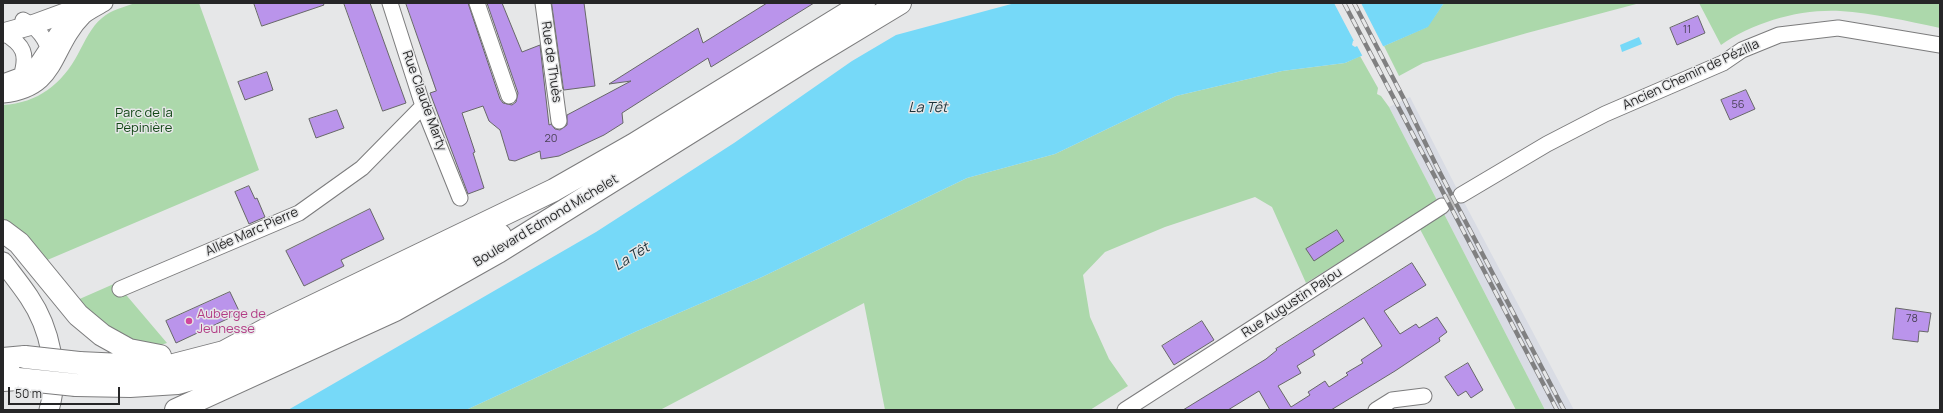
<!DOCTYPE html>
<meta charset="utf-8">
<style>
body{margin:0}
#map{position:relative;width:1943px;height:413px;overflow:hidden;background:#e6e7e8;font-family:Manrope,sans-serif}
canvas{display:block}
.frame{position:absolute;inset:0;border:4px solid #262627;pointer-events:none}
.scale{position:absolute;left:8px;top:387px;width:112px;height:18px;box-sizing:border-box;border:2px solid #262627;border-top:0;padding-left:5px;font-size:12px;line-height:14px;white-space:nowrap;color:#262627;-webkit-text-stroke:3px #e6e7e8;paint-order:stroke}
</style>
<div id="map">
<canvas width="1943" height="413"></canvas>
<div class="frame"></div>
<div class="scale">50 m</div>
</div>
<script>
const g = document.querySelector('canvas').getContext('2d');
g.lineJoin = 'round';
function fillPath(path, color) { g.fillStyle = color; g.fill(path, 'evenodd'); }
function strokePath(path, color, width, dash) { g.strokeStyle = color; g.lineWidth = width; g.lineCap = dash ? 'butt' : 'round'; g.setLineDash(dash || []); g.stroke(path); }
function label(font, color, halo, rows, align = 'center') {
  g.font = font + ' Manrope,sans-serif'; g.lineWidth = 3; g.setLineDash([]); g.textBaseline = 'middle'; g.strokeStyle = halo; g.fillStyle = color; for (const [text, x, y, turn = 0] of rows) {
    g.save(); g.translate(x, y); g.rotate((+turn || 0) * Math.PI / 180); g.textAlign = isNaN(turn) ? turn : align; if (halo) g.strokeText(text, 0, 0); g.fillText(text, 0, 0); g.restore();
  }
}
const built = new Path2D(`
 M1410,97L1456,187L1574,410H1545L1389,107Z`);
const green = new Path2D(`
 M135,3H199L259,170L45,261L3,222V105C38,103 62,84 78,54C85,41 91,27 102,18C111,10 124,7 135,3Z
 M1444,3H1640L1527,33L1423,63L1399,76L1384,46L1427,27Z
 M1699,3H1940V28C1907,21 1873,13 1840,11C1799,9 1754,22 1721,45Z
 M1360,56L1378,88L1377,94L1381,96L1389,107L1545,410H1516L1413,216L1306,283L1272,207L1255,197L1165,227L1105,252L1083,275L1090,317L1109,359L1128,386L1090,410H885L864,303L660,410H466L637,331L762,277L967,178L1055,154L1176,96L1282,71L1345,63Z
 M116,283L167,343C134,354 101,317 75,301Z`);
const water = new Path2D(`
 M1015,3H1444L1428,27L1345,63L1282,71L1176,96L1055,154L967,178L762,277L637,331L466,410H288L596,232L734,143L852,61L896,35ZM1373,31L1376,37L1355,47L1352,45L1353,41Z
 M1639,37L1642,44L1622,52L1620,45Z`);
const pier = new Path2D(`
 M1334,3H1361L1384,48L1363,57L1356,44L1374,34L1373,33L1355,43Z`);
const building = new Path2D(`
 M254,3H323L324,5L262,26Z
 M344,3H370L406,103L383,111Z
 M406,3H468L500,99L503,103L512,105L516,102L518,93L487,3H502L522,52L540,45L549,125L551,124L555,129L560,130L567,125V115L631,81L609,84L698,28L703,43L767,3H814L711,67L708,58L622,113L623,123L604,135L559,156L541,159L540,151L515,161L509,160L500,130L489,121L483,106L462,113L475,152L473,153L484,188L468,194L430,93L436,91Z
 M552,3H584L595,86L564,90Z
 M1698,16L1705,33L1677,45L1670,28Z
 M267,72L273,90L245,100L238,82Z
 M1746,90L1755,109L1730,120L1721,100Z
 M337,110L344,128L316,138L309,119Z
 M249,186L255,199L257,198L265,217L249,224L235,192Z
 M370,209L384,239L341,260L344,266L304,286L286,251Z
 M1337,230L1344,241L1314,261L1306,249Z
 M1412,263L1426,285L1384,311L1400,334L1416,324L1419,328L1437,317L1447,332L1439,338L1440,341L1395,371L1331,410H1270L1259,391L1228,410H1183L1266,359L1277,350L1276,349ZM1364,318L1382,346L1361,360L1363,363L1346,373L1348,375L1329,387L1325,381L1308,392L1310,395L1291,407L1278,386L1301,373L1297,366L1315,355L1313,351Z
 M230,292L240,313L176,343L166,321Z
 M1896,308L1931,313L1928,332L1919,331L1918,342L1893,339Z
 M1202,321L1214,340L1174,365L1162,346Z
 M1468,363L1483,390L1471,398L1466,391L1458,396L1445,377Z`);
const minorTunnel = new Path2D(`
 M1442,206L1461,195`);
const minor = new Path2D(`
 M390,3L423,106L460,198
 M477,3L509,96
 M543,3L559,121
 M23,20C37,27 47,39 50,55
 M4,33C24,45 28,54 21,77
 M3,82L30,72L37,64L74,8
 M3,95C60,89 51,49 84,16C90,11 99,7 105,3
 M1461,195L1547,144L1605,114L1723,63L1742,50L1779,35L1838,28L1940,45
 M120,289L299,213L362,168L423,106
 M1125,410L1442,206
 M1376,410L1392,400L1424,396`);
const major = new Path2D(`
 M3,33L32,25L92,3
 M3,262C12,274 21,285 29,297C50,328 60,373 49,410`);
const highway = new Path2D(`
 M3,231L19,243L78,315L102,335L129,350L160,356
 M3,359L25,357
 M79,363L166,367L224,352L276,324L554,190L633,145L864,3
 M3,380L18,379
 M76,385L130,386L178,383L227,369L500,235
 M176,410L395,310L498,252L809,58L900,3`);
const rail = new Path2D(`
 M1344,3L1557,410
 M1354,3L1404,99L1437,167L1564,410`);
const highwayBridge = new Path2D(`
 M25,357L79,363
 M18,379L76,385`);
const markers = [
 [189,321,4,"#d1479c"]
];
const numberNames = [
 ["11",1687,30],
 ["56",1738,105],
 ["20",551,139],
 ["78",1912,319]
];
const streetNames = [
 ["Rue de Thuès",551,62,82],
 ["Ancien Chemin de Pézilla",1691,75,-25],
 ["Rue Claude Marty",424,101,70],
 ["Boulevard Edmond Michelet",546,221,-31],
 ["Allée Marc Pierre",252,232,-24],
 ["Rue Augustin Pajou",1292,303,-33]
];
const parkNames = [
 ["Parc de la",144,113],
 ["Pépinière",144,128]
];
const hotelNames = [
 ["Auberge de",197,314],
 ["Jeunesse",197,329]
];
const waterNames = [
 ["La Têt",928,108],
 ["La Têt",632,257,-32]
];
fillPath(built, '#d9dce4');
fillPath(green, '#acd8ab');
fillPath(water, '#76d9f8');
fillPath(pier, '#e6e7e8');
fillPath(building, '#ba94eb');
strokePath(building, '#676768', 1);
strokePath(minorTunnel, '#c0c0c1', 15, [15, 8]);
strokePath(minor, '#7c7c7d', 17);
strokePath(major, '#7c7c7d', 21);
strokePath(highway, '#7c7c7d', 24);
strokePath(minor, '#fff', 15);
strokePath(major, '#fff', 19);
strokePath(highway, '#fff', 22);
strokePath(rail, '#808081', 4.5);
strokePath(rail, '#e6e7e8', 3, [9]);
strokePath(highwayBridge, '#7c7c7d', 24, []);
strokePath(highwayBridge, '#fff', 22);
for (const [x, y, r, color] of markers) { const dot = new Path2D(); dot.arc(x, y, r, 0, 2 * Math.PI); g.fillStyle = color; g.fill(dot); strokePath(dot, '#e6e7e8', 1.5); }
label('11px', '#4b4258', null, numberNames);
label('13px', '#262627', '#e6e7e8', streetNames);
label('13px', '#114515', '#e6e7e8', parkNames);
label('13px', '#b23c85', '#e6e7e8', hotelNames, 'left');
label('italic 14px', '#1b3139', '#e6e7e8', waterNames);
</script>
